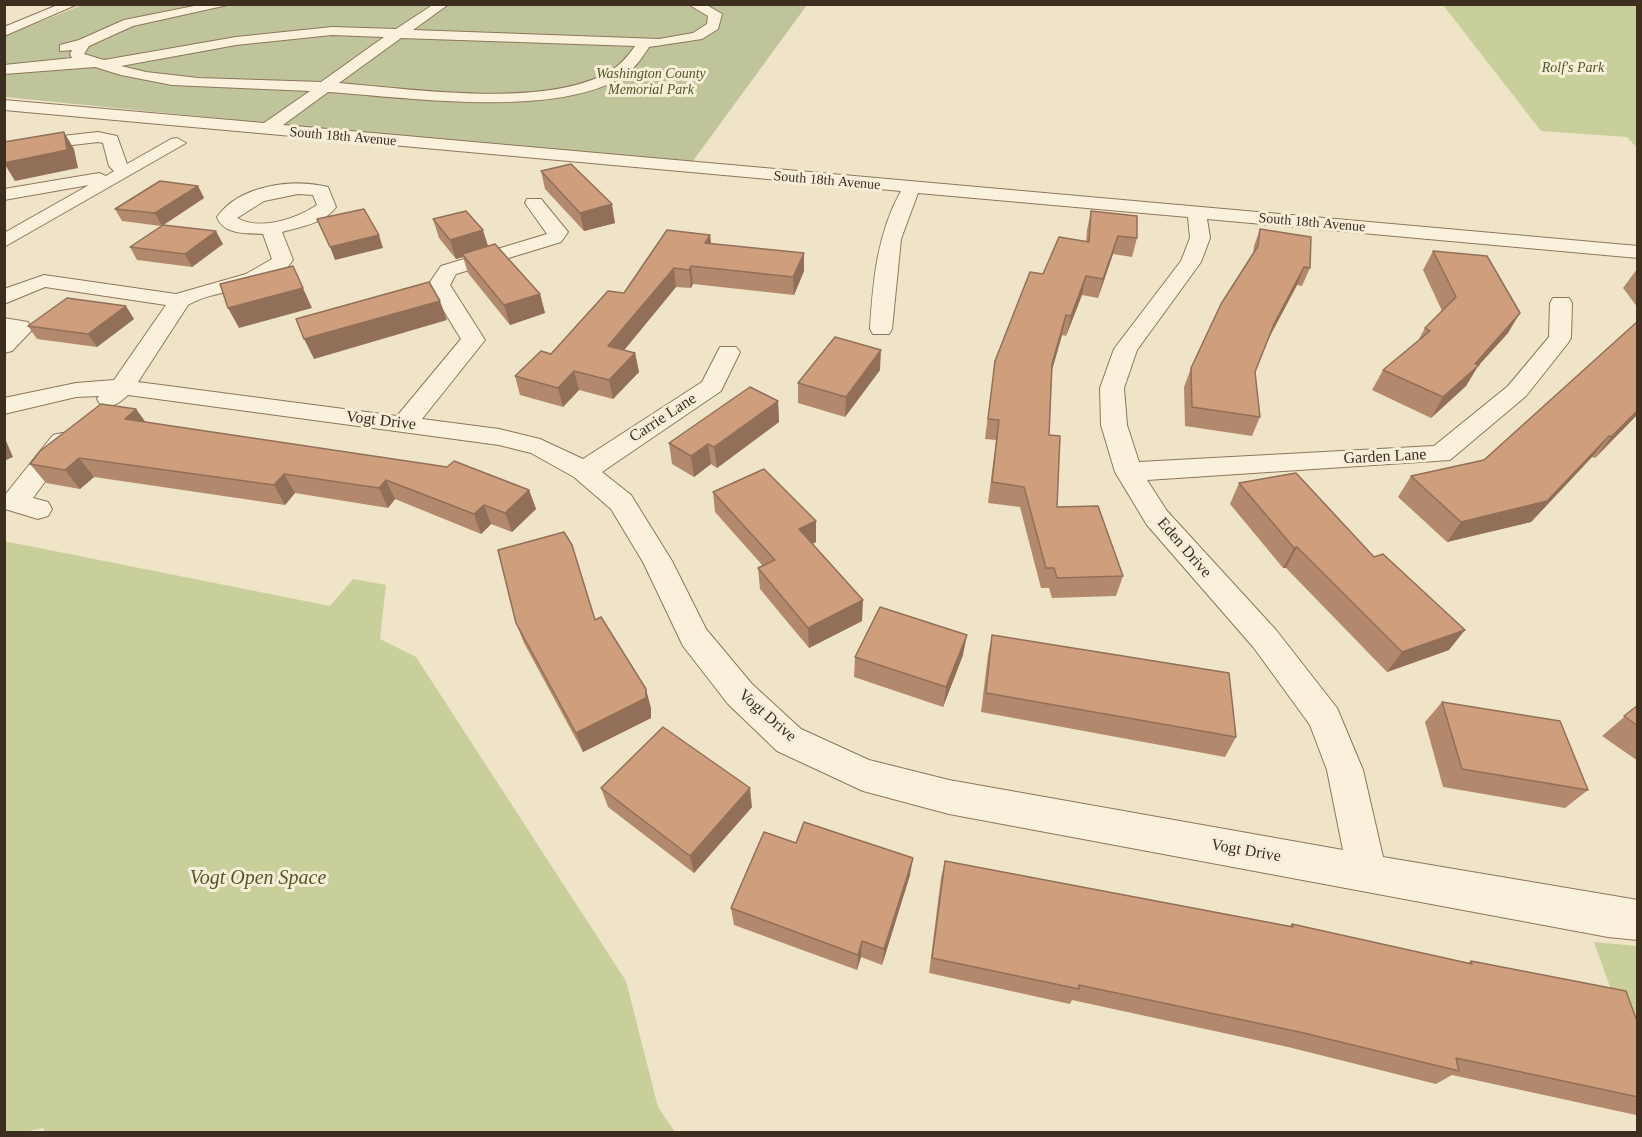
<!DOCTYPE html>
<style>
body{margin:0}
#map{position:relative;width:1642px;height:1137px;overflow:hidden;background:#f0e4c8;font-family:"Times New Roman",serif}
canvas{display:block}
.frame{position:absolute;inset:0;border:6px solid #3d2e20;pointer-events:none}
</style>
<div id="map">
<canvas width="1642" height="1137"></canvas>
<div class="frame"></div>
</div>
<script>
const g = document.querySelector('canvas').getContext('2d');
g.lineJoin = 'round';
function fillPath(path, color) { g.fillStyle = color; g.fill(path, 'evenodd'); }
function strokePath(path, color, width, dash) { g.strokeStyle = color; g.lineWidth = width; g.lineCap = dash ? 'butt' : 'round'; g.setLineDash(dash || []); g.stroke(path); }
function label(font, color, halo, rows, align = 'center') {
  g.font = font + ' "Times New Roman",serif'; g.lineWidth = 6; g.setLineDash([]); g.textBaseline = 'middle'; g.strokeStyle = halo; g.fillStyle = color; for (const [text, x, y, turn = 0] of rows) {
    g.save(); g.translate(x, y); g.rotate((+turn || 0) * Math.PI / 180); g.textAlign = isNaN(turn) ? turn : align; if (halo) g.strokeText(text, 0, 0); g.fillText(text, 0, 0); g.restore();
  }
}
const green = new Path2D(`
 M1443,5H1637V148L1627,137L1541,131Z
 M4,541L330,606L353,579L386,585L380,639L416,657L626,981L658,1107L675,1132H46L43,1128L24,1132H5Z
 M1594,942L1637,946V1063Z`);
const cemetery = new Path2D(`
 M82,5H807L690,165L5,97V36Z`);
const minor = new Path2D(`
 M60,4H78L4,36V27Z
 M204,4H232L133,26L89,46L84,54L104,60L236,37L332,27L396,29L434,4H449L413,30L659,39L693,33L707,24L708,16L688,4H705L722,14L718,29L702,39L649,47C642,58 634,70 622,77C554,119 406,97 328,92L283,125L1638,246V258L1207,219L1210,238L1201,262L1137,350L1124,388L1127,425L1139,462L1434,446L1508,386L1549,337L1550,303L1553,298H1569L1572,303L1571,338L1568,343L1526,396L1450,460L1147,480L1167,511L1276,630L1337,708L1363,770L1383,857L1638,900V940L1608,937L949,814L863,791L777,751L728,704L683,646L643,562L611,509L574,477L531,453L499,445L128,395C118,404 113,408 100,404L97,399L99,396L76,397L4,414V398L76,383L114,380L166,305L45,287L4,304V289L44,275L176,294L246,274L272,259L263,234C247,233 223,235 217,217C239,185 293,178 328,187L336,207C325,223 300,227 282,232L293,260C270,294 220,286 188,305L138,382L397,416L461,339L428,285L441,266L547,234L525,203L527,199H541L568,232L561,242L456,274L450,285L485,340L422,419L499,429L540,439L583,459L702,382L720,347H736L740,352L721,391L602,472L631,495L672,561L706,629L752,684L801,729L869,760L949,780L1343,850L1327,770L1310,725L1254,648L1147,525L1115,472L1101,425L1100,388L1114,349L1181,261L1190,238L1188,217L918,193L901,239L892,329L889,334H873L870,329C873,281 877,234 901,191L4,110V100L264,123L310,91L172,85L121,75L95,67L4,74V65L72,58L70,54L72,50L60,51V45L79,40L124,20ZM332,35L384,37L321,82L198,78L146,72L121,66L236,45ZM401,38L635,46C628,56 620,66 609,72C544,109 413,89 339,83ZM298,194L313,195L317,205C296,219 260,231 237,218L264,201Z
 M98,132L117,136L127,164L171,139L177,138L186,143L4,247V233L89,185L4,200V189L99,173L106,176L114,171L109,166L103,143L98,142L22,151L4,159V147L18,141Z
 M4,318L28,322L32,330L12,351L4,353Z
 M62,433L71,435L75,441L33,498L48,502L52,509L48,516L38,519L5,509V495L53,435Z`);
const wall = new Path2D(`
 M541,171L615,223L584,231L545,189Z
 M198,186L204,198L163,225L223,244L192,267L137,260L130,247L161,226L122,221L115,209Z
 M1091,211L1137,238L1132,257L1113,254L1098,298L1082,295L1066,336L1062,335L1052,370L1049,435L1057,507L1123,576L1116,596L1052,598L1049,588H1041L1020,507L988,503L996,440L985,439L995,361L1043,274L1086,242L1087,230Z
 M433,219L488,246L540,294L545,313L510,325L468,273L463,257L456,259L439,238Z
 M1260,229L1310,268L1302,286L1297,285L1267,342L1255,372L1260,417L1252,436L1185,426L1184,387L1191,368L1253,255L1254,246Z
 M710,235L711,243L804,271L794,295L693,284L691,288L676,287L624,350L635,353L639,372L613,399L579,390L563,407L520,395L515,376L551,354L624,293Z
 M1433,251L1508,333L1478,366L1466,386L1431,418L1372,390L1383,370L1418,341L1425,328L1442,311L1423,270Z
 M1637,269H1638V308L1623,288Z
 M134,319L97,347L37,339L28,326Z
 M1638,321V414L1595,458L1592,457L1531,522L1447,542L1398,497L1411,476L1484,460Z
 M880,370L845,417L798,403V383Z
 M778,401L779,422L717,468L711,464L694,477L672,464L669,443Z
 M136,409L145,422L529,490L536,509L512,532L491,524L481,534L395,499L388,508L295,493L285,505L94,477L80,489L46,483L30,464Z
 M1239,483L1449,650L1387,672L1286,568H1283L1230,504Z
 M713,492L816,521V542L812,544L862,621L809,648L760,589L758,568L763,566L715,512Z
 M595,620L651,708V718L583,752L524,643L516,623Z
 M992,635L1236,737L1225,757L981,712L988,655Z
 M963,655L943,707L854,677L855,657Z
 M1442,702L1588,790L1565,808L1443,787L1425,722Z
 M1638,705V761L1602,736Z
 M601,788L752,807L694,873L608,807Z
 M796,843L910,875L882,965L861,957L857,970L734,925L731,908Z
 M945,861L1290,926L1292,924L1468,963L1471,961L1638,1024V1114L1636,1115L1452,1075L1436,1084L1288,1047L1072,1000L1070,1004L929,973L941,878Z`);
const shadedWall = new Path2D(`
 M64,132L74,149L78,168L15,181L4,163Z
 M198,186L204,198L162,226L155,213Z
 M612,204L615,223L584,231L580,213Z
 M483,230L489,249L462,254L463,257L456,259L450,240Z
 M216,231L223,244L192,267L185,254Z
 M379,235L383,248L335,260L330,247Z
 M710,235L712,253L705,243Z
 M1118,236L1113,254L1098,298L1103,279Z
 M804,253V271L794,295L793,277Z
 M293,266L312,308L239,328L228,308Z
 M691,266L693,284L691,288L689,270Z
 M1304,267L1297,285L1266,343L1274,324Z
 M674,268L676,287L612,365L608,346Z
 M1086,276L1082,295L1066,336L1071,316Z
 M540,294L545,313L510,325L504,305Z
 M440,301L447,320L314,359L304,339Z
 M126,306L134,319L97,347L88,334Z
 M1520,313L1508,333L1478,366L1466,386L1431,418L1443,397Z
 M1066,315L1062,335L1048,384L1052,364Z
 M881,350L880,370L845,417L846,397Z
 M635,353L639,372L613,399L609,380Z
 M574,371L579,390L563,407L558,388Z
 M778,401L779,422L717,468L714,447Z
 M136,409L150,428L125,419Z
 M1638,410V414L1595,458L1611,437Z
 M4,436L13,457L4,461Z
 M1609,436L1592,457L1531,522L1447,542L1461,522Z
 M708,444L711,464L694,477L691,456Z
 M79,458L94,477L80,489L65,470Z
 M284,474L295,493L285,505L274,485Z
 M386,480L395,499L388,508L379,488Z
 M529,490L536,509L512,532L505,513Z
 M484,505L491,524L481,534L474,514Z
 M816,521V542L799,550V529Z
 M1297,547L1286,568H1283L1294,548Z
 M863,600L862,621L809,648L808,628Z
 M1465,630L1449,650L1387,672L1402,652Z
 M967,635L963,655L943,707L946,687Z
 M646,689L651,708V718L583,752L576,733Z
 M750,788L752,807L694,873L690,856Z
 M913,858L910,875L882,965L884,949Z
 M862,941L861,957L857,970L858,955Z`);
const building = new Path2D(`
 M64,132L67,150L4,163V142Z
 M571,164L612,204L580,213L541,171Z
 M160,181L198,186L155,213L115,209Z
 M364,209L379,235L330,247L317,219Z
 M466,211L483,230L450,240L433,219Z
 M1091,211L1137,216V238L1118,236L1103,279L1086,276L1071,316L1066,315L1052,364L1049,435L1060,436L1057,507L1098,506L1123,576L1057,578L1054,568H1046L1024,487L992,482L999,420L988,419L995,361L1030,272L1043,274L1059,237L1089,242Z
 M163,225L216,231L185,254L130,247Z
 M1260,229L1311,237L1310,268L1304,267L1274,324L1255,372L1260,417L1192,407L1191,368L1221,304L1258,246Z
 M667,230L710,235L705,243L804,253L793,277L691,266L689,270L674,268L608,346L635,353L609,380L574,371L558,388L515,376L541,351L551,354L608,291L624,293Z
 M495,244L540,294L504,305L462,254Z
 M1433,251L1487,256L1520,313L1475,364L1479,365L1443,397L1383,370L1430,331L1425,328L1456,297Z
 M293,266L303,288L228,308L220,284Z
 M429,282L440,301L304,339L296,319Z
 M67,298L126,306L88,334L28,326Z
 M1638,321V410L1611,437L1609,436L1547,501L1461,522L1411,476L1484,460Z
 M835,337L881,350L846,397L798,383Z
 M750,387L778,401L714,447L708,444L691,456L669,443Z
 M101,404L136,409L125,419L447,467L454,461L529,490L505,513L484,505L474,514L386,480L379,488L284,474L274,485L79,458L65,470L30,464L40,451Z
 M764,469L816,521L799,529L863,600L808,628L758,568L775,560L713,492Z
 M1296,473L1374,557L1383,554L1465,630L1402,652L1297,547L1294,548L1239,483Z
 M564,532L572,545L595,620L601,617L646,689V698L576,733L516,623L498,550Z
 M880,607L967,635L946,687L855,657Z
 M992,635L1229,673L1236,737L986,693Z
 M1442,702L1560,721L1588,790L1462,769Z
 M1638,705V726L1624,716Z
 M663,727L750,788L690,856L601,788Z
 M804,822L913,858L884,949L862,941L858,955L731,908L764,832L796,843Z
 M945,861L1293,927L1292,924L1472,964L1471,961L1626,991L1638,1024V1097L1456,1058L1459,1071L1304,1033L1079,985V989L932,958Z`);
const farParknames = [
 ["Rolf's Park",1573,68],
 ["Washington County",651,74],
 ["Memorial Park",651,90]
];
const farStreetnames = [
 ["South 18th Avenue",343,137,5],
 ["South 18th Avenue",827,181,5],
 ["South 18th Avenue",1312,223,5]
];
const streetNames = [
 ["Carrie Lane",663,418,-33],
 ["Vogt Drive",381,421,7],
 ["Garden Lane",1385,457,-3],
 ["Eden Drive",1184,548,49],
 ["Vogt Drive",767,716,41],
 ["Vogt Drive",1246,851,10]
];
const nearParknames = [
 ["Vogt Open Space",258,879]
];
fillPath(green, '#c9cf9b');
fillPath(cemetery, '#bfc49a');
strokePath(minor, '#8d765c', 2);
fillPath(minor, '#faf1dc');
fillPath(wall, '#b2896c');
fillPath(shadedWall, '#916f58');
fillPath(building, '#cf9f7d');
strokePath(building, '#916f58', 1.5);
label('italic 14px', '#4d5a26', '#f7eed8', farParknames);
label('14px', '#3d2e20', '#f7eed8', farStreetnames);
label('16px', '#3d2e20', '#f7eed8', streetNames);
label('italic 20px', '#4d5a26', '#f7eed8', nearParknames);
</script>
